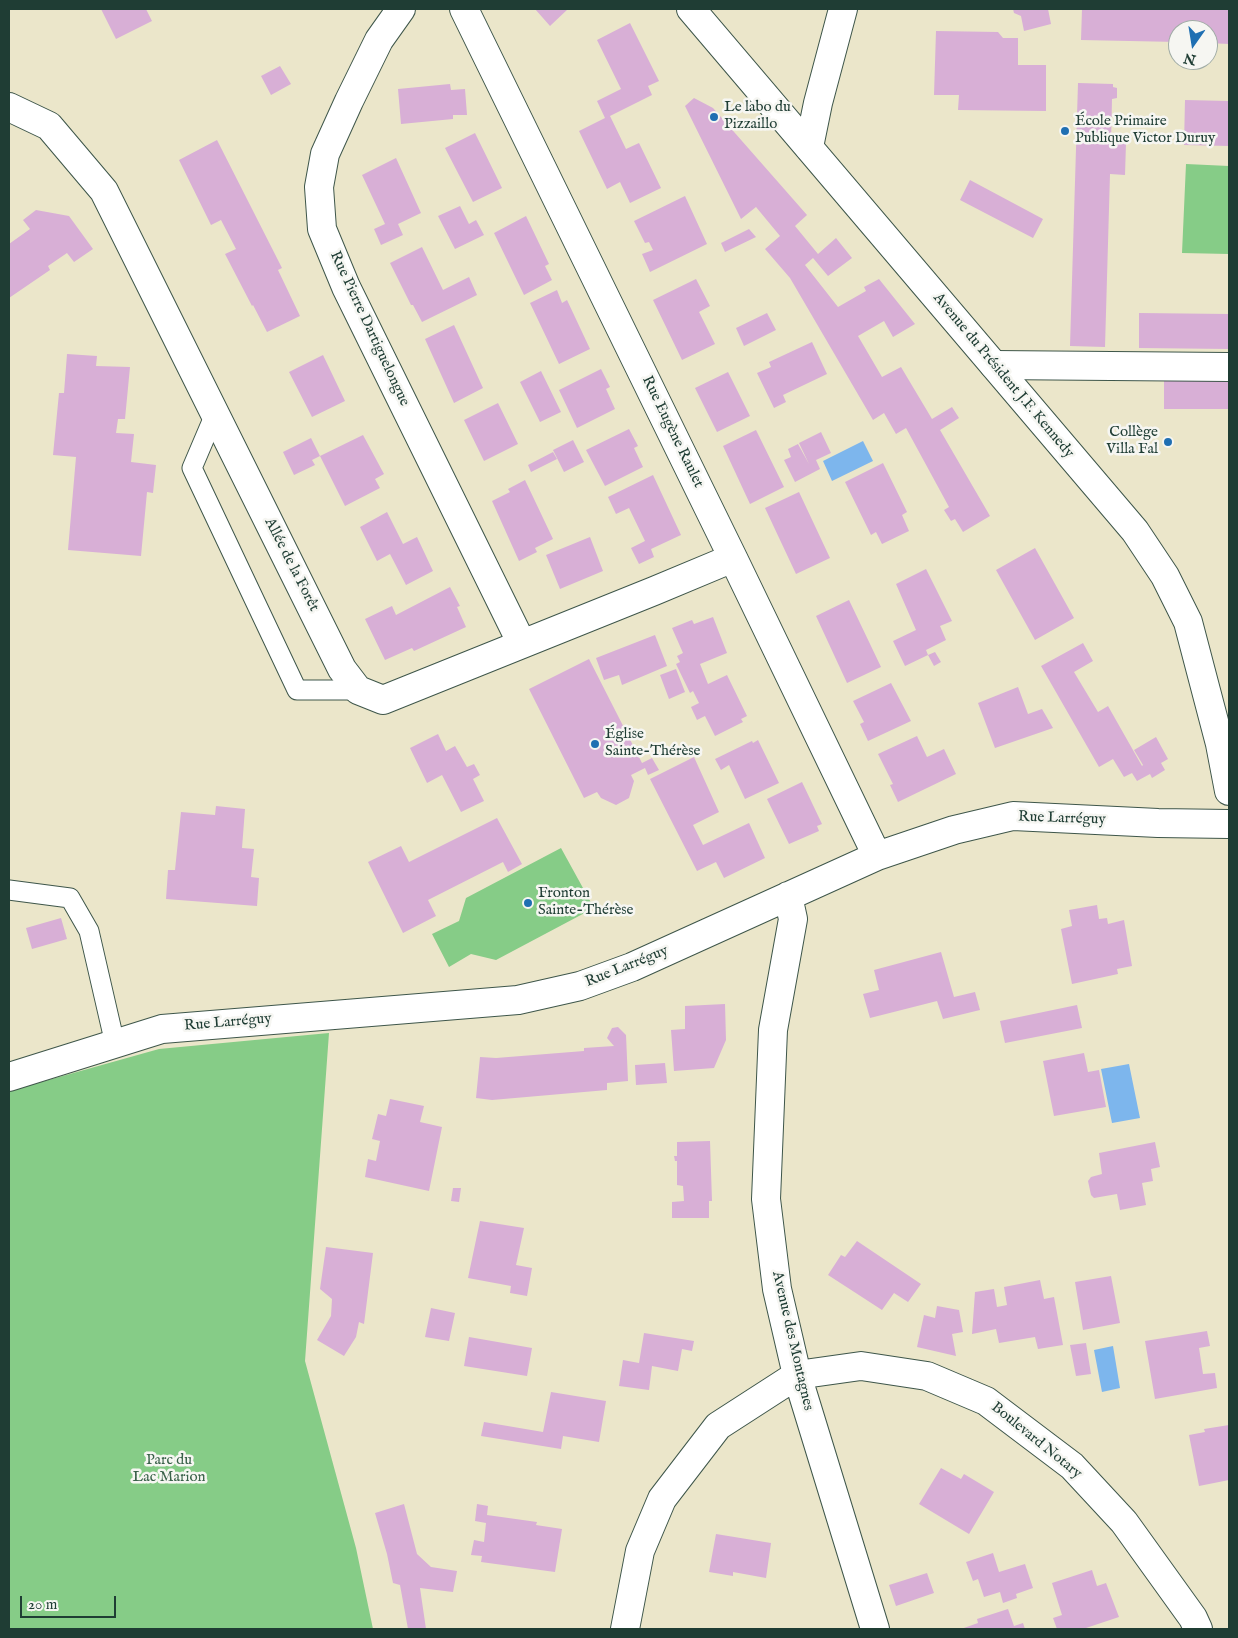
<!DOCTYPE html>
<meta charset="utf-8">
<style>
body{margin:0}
#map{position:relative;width:1238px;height:1638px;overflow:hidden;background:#ebe6ca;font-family:"IM FELL English",serif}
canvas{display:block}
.frame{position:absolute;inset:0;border:10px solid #1f3d34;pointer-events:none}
.north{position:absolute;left:1168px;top:20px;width:50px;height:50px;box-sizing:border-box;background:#f6f6f2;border:1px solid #a0aca6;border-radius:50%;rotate:193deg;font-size:14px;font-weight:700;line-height:20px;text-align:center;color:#1f3d34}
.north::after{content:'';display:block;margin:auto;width:18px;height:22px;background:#1f6fb2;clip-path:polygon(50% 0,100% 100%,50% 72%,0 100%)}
.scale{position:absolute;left:20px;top:1596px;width:96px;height:22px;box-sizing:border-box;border:2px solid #1f3d34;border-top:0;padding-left:6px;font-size:15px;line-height:18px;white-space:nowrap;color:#1f3d34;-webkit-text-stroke:4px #f6f6f2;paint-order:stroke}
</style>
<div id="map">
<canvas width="1238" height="1638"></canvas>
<div class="frame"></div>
<div class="north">N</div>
<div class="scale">20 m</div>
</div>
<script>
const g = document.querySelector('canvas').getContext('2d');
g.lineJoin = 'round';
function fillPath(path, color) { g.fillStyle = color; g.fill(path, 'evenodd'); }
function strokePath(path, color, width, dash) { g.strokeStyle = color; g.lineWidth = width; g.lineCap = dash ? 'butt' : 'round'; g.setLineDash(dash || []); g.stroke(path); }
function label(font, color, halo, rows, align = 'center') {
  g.font = font + ' "IM FELL English",serif'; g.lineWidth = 5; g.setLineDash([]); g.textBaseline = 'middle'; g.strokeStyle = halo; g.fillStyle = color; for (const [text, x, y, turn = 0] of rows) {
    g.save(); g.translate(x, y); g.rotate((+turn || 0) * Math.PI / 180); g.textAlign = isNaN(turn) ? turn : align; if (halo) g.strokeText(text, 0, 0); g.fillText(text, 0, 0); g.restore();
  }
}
const green = new Path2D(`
 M1186,164L1229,166V254L1182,253Z
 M561,848L594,908L496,960L471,954L449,967L432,934L459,921L466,898Z
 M329,1033L305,1361L356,1548L373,1629H9V1091L159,1049Z`);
const water = new Path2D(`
 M863,441L873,461L832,481L823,461Z
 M1129,1064L1140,1118L1112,1123L1101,1069Z
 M1113,1346L1120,1388L1102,1392L1094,1350Z`);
const building = new Path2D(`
 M101,9H146L152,21L116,39Z
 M535,9H568L550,26Z
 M1013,9H1048L1051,24L1024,31L1021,16L1014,13Z
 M1082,9H1229V44L1208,43V30H1178V42L1081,40Z
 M630,23L659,81L648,86L652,95L610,116L626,149L639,143L661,188L630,203L620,182L607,189L579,131L605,118L597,101L621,89L597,40Z
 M936,31L998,32L1003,38H1018V65H1046V111L958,110L959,95H934Z
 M280,66L291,84L271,95L261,76Z
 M1078,83L1113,84V87L1117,88V98L1112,99L1111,143H1126L1125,175L1110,174L1105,347L1070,346Z
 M450,84L451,90L465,89L467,115H453V119L401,124L398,89Z
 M694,98L713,108L807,215L795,226L818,254L836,238L852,258L828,276L813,258L805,265L838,307L866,291L864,287L879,279L915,324L893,337L884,321L858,336L882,377L901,367L932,419L952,407L959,418L940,430L990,516L963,532L955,519L951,521L944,510L949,507L906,428L896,434L884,413L873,420L790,278L765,249L780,236L756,207L741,219L685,106Z
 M1185,100L1229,101V146L1184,145Z
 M475,133L502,188L473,202L445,148Z
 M217,140L282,268L278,270L300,316L267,332L253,305L252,306L225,254L236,249L221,220L211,225L179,160Z
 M396,158L421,213L398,224L403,235L381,245L374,229L385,224L362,175Z
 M970,180L1043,219L1033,238L960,200Z
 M685,196L707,244L650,272L642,254L653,250L649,242L645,243L634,221Z
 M460,206L469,224L476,220L484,235L455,249L438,216Z
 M36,210L69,216L93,249L74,262L67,253L48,266L50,270L9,298V244L30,229L23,220Z
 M526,216L549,264L545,266L552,280L524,295L494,233Z
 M749,229L756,237L725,252L721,243Z
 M422,247L443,290L469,277L477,295L422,322L413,305H411L390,263Z
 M696,279L710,306L699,312L715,344L682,360L653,300Z
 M557,290L562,303L567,300L590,349L559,364L530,303Z
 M767,313L776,330L744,346L736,328Z
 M1139,313L1229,314V349L1139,348Z
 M454,325L483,388L454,403L425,339Z
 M812,342L827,374L783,395L786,402L774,408L757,373L771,367L769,362Z
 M67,354L97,356L96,366L130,367L125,419H118L116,433L134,434L131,462L156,465L153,493L147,492L141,556L68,550L76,457L53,455L59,393H64Z
 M323,355L345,401L312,417L289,372Z
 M601,369L610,387L606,389L615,409L577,428L559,390Z
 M541,371L561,412L540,422L520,382Z
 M728,372L750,416L717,432L695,388Z
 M1164,377H1229V409H1164Z
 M498,403L518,444L484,461L464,420Z
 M629,429L638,446L634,448L643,467L605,486L586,450Z
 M756,430L784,487L750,504L723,446Z
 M821,432L831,453L816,460L820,469L795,482L784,460L791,457L788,449L798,444L809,464L799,443Z
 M363,435L384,474L375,479L380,488L345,506L320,456Z
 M311,438L320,456L312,460L315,465L294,475L283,452Z
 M573,440L584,462L564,472L553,450Z
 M553,452L557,459L531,472L528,465Z
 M883,463L907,512L902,515L909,531L882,544L876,532L871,535L845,482Z
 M653,475L681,535L651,549L654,557L639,564L631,548L645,541L629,508L616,514L608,497Z
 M525,480L553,539L535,548L537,552L519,561L492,501L510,492L508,489Z
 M799,492L830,558L796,574L765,508Z
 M387,512L403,544L417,537L433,571L406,585L390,554L377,561L360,527Z
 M590,537L603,571L560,589L546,555Z
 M1035,548L1074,618L1035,640L996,570Z
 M926,569L952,621L940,626L946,640L926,650L928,655L905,666L893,641L916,630L896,584Z
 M450,587L460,606L457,607L466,627L414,651L412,648L385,660L365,619L392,606L396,615Z
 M849,600L881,667L847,683L816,616Z
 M713,617L727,653L700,664L708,684L727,675L747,716L741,719L743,722L715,736L705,716L697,720L691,707L699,703L693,691L690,693L676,664L680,662L677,656L683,653L672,628L692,620L694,624Z
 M655,635L667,666L622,685L619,675L604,680L596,658Z
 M1083,643L1093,661L1074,672L1098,712L1108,706L1142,766L1143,765L1134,750L1156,737L1168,759L1161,763L1165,770L1152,778L1150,774L1137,781L1132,773L1124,777L1113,759L1099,767L1041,666Z
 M935,652L941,662L934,666L928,655Z
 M589,659L642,763L652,758L659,770L648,775L645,768L631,775L634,781L629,798L616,805L601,798L597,792L584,798L529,689Z
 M676,669L685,692L669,699L660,675Z
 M891,683L911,721L868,741L860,724L864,722L853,701Z
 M1018,687L1028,714L1042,709L1053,728L995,748L978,703Z
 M438,734L446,751L455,746L467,767L474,764L480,775L473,779L484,801L461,812L442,775L427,783L410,748Z
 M917,736L927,757L944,749L956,774L898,802L890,785L893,784L878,754Z
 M758,740L779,783L745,799L729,765L721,770L715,759L752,741L753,743Z
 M694,757L719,812L693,825L703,845L749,823L765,858L724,878L716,862L697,871L650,779Z
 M802,782L822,824L817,826L819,831L789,844L767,799Z
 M216,806L245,809L242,848L254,849L251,877L259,878L257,906L166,899L168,870H175L181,812L215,815Z
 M497,818L522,864L508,872L503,862L428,900L436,916L403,933L368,862L401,846L409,862Z
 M1097,905L1099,919L1107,918L1108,924L1124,920L1132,966L1117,969L1118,974L1072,984L1061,929L1072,926L1069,910Z
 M61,918L67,939L32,949L26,928Z
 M941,952L954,997L975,992L980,1010L943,1019L937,1001L870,1018L863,994L879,990L874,970Z
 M725,1004L726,1040L714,1068L674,1071L671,1030L685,1029V1006Z
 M1077,1005L1082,1028L1005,1043L1000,1021Z
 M618,1027L626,1035L628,1081L607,1083V1090L492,1100L476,1098L480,1057L496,1058L584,1051V1048L614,1046L607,1038L612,1028Z
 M1084,1053L1088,1072L1099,1070L1106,1107L1054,1116L1043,1061Z
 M665,1063L667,1083L636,1085L635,1065Z
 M390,1099L424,1106L420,1122L442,1127L429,1191L365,1177L368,1159L376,1161L380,1141L372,1139L378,1114L386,1116Z
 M710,1141L712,1201H709V1218H672V1202L684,1201L683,1186L677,1185V1161H675L674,1156H677V1142Z
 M1155,1142L1160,1167L1151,1169L1153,1181L1142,1183L1146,1205L1120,1210L1117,1194L1094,1198L1091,1195L1088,1181L1091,1177L1102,1174L1099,1153Z
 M453,1188H461L459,1202L451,1201Z
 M480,1221L524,1228L516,1265L532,1268L527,1296L510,1293L511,1286L468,1278Z
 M857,1241L921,1284L908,1302L894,1293L882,1310L828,1275L841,1255L845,1257Z
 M326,1247L373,1253L364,1324L359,1322L356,1337L344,1356L317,1340L331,1316L332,1299L320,1289Z
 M1111,1276L1120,1323L1083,1330L1075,1282Z
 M1040,1280L1044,1299L1054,1297L1063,1345L1038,1349L1035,1337L999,1343L996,1329L972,1334L975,1292L994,1289L997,1307L1007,1305L1004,1287Z
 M937,1306L959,1310L963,1332L952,1334L956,1356L917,1347L924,1315L935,1318Z
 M431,1308L455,1313L449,1341L425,1337Z
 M1207,1331L1210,1346L1199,1348L1203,1374L1215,1373L1217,1388L1155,1399L1145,1341Z
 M644,1333L694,1341L692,1351L682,1349L678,1371L652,1366L649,1390L619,1386L623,1360L639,1363Z
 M469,1337L532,1348L527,1376L464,1366Z
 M1086,1343L1091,1374L1076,1376L1070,1345Z
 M551,1392L606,1401L599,1442L563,1436L561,1449L481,1436L484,1422L543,1432Z
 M1229,1425V1480L1199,1486L1189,1435L1205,1432L1204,1429Z
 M941,1468L961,1479L964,1474L994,1492L969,1534L919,1504Z
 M404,1504L417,1554L431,1567L457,1571L453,1592L420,1588L426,1629H408L400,1585L393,1583L387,1554L375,1513Z
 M477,1504L488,1506L487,1515L537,1522L536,1525L562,1529L555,1572L481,1562L482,1556L471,1555L474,1540L484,1542L486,1523L475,1521Z
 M716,1534L771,1543L766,1578L733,1572V1576L709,1572Z
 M993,1553L999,1572L1025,1564L1033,1588L1016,1594L1017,1598L1003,1603L1000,1592L984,1597L978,1579L973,1581L966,1562Z
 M1092,1570L1097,1586L1106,1583L1119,1617L1083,1629H1057L1053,1618L1062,1615L1052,1583Z
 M927,1573L934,1593L896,1606L889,1585Z
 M1008,1609L1014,1626L1023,1623L1025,1629H961L978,1623L977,1619Z`);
const service = new Path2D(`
 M215,414L192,468L297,690H358
 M9,890L70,898L89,931L115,1044`);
const minor = new Path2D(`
 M401,9L379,40L349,101L325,154L319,187L322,229L346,287L522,644
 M464,9L733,558L877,856
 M9,107L49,126L104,191L342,669L358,690L383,700L654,591L733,558
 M809,147L818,103L843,9
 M994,365L1229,367
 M788,896L793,919L773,1030L766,1199L777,1289L797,1375L875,1629
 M9,1077L162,1029L518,1000L580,986L632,967L877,856L954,830L1013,816L1158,823L1229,824
 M625,1629L640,1551L662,1499L718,1426L797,1375L861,1366L927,1376L986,1401L1072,1466L1124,1522L1193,1618L1198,1629`);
const tertiary = new Path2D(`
 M691,9L1135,531L1165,576L1188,622L1220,744L1229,791`);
const markers = [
 [714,117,5,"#1f6fb2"],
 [1065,131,5,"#1f6fb2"],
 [1168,442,5,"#1f6fb2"],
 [595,744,5,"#1f6fb2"],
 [528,903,5,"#1f6fb2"]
];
const poiNames = [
 ["Le labo du",724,108],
 ["Pizzaillo",724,125],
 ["École Primaire",1075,122],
 ["Publique Victor Duruy",1075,139],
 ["Collège",1158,433,"right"],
 ["Villa Fal",1158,450,"right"],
 ["Église",605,735],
 ["Sainte-Thérèse",605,752],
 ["Fronton",538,894],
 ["Sainte-Thérèse",538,911]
];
const streetNames = [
 ["Rue Pierre Dartiguelongue",369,329,65],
 ["Avenue du Président J.F. Kennedy",1003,376,50],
 ["Rue Eugène Raulet",672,432,64],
 ["Allée de la Forêt",291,565,63],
 ["Rue Larréguy",1062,819,2],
 ["Rue Larréguy",627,967,-22],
 ["Rue Larréguy",228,1023,-5],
 ["Avenue des Montagnes",792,1341,77],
 ["Boulevard Notary",1036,1441,39]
];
const parkNames = [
 ["Parc du",169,1461],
 ["Lac Marion",169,1478]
];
fillPath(green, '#86cc87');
fillPath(water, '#7db6ed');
fillPath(building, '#d8afd6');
strokePath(service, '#3e564a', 21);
strokePath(minor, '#3e564a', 30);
strokePath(tertiary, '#3e564a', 30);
strokePath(service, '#fff', 19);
strokePath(minor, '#fff', 28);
strokePath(tertiary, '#fff', 28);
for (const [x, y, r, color] of markers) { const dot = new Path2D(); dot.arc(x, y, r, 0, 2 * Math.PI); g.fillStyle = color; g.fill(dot); strokePath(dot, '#f6f6f2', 2); }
label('15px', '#1f3d34', '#f6f6f2', poiNames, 'left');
label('15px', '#1f3d34', '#f6f6f2', streetNames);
label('15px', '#396149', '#f6f6f2', parkNames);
</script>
